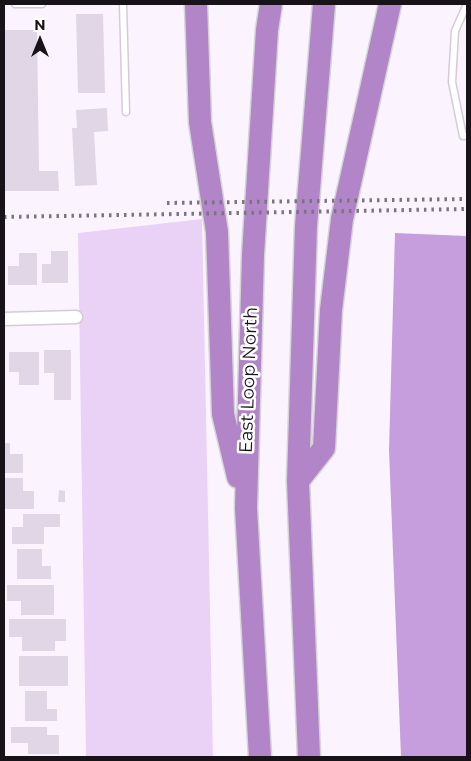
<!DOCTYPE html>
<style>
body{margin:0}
#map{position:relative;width:471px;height:761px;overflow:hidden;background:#fbf4ff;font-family:Montserrat,sans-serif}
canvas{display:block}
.frame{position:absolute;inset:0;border:5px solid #171319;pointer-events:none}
.north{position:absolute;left:15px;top:15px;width:50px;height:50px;-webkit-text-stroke:4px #fff;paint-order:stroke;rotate:0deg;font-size:14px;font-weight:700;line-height:20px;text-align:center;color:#171319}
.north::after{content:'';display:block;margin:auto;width:18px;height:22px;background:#171319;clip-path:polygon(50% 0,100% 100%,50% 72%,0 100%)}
</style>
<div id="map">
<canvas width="471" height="761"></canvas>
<div class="frame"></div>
<div class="north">N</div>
</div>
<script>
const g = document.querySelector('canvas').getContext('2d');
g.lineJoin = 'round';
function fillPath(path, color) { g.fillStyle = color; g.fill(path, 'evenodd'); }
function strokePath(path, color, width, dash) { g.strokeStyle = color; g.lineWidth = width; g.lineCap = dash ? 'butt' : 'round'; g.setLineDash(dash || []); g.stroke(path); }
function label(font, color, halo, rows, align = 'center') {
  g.font = font + ' Montserrat,sans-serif'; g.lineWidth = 5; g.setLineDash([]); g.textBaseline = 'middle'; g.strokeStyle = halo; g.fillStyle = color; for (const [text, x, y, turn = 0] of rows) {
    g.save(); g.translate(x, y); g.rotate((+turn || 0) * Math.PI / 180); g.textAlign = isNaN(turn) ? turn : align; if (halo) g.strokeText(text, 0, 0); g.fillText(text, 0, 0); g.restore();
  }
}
const green = new Path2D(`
 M202,219L213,757H86L78,233Z`);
const forest = new Path2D(`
 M395,233L467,236V757H401L389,450Z`);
const building = new Path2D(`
 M76,14H103L105,93H78Z
 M4,30H37L39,171H58L59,191H4Z
 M107,108L108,131L94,132L97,185L75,186L72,128H77L76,110Z
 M51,251H68V283H42V264H51Z
 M19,253H37V285H8V266H19Z
 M44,350H71V400H54V373H44Z
 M9,352H39V385H19V372H9Z
 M4,443H10V454H23V473H4Z
 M5,478H23V491H34V509H5Z
 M59,490L65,491V502H58Z
 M23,514H60V527H44V544H12V527H23Z
 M17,549H42V566H51V579H17Z
 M7,585H54V615H21V601H7Z
 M9,619H66V641H55V651H22V637H9Z
 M19,656H68V686H19Z
 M25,691H47V709H57V721H25Z
 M11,727H47V735H59V754H28V743H11Z`);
const service = new Path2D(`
 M15,4H42
 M123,4L126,112
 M467,4L455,31L452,82L463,136H467`);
const minor = new Path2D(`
 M4,319L76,317`);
const motorway = new Path2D(`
 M196,4L200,122L217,232L223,414L238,477
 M298,481L324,448L331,310L342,219L390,4
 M260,757L246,508L253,255L267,30L271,4
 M309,757L298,481L306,226L324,4`);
const rail = new Path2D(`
 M167,203L467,199
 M4,217L467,209`);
const streetNames = [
 ["East Loop North",249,380,-88]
];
fillPath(green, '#ead2f7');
fillPath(forest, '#c79edd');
fillPath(building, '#e0d6e6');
strokePath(service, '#d5cada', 9);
strokePath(minor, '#d5cada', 15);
strokePath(motorway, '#d5d5d6', 25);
strokePath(service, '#fff', 6);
strokePath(minor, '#fff', 12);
strokePath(motorway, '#b285c9', 22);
strokePath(rail, '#7a757d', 4, [2.5, 5]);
label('18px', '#171319', '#fff', streetNames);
</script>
